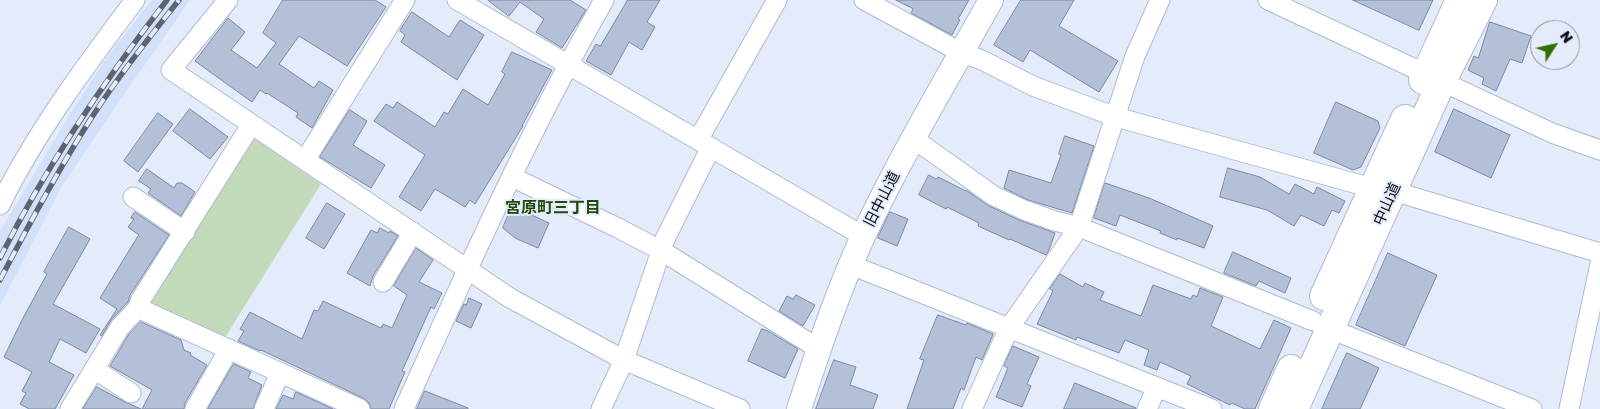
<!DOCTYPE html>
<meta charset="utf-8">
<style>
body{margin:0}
#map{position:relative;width:1600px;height:409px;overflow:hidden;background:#e4ecfb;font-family:"Golos Text",sans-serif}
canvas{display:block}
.north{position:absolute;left:1530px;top:20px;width:50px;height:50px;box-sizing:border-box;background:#e4ecfb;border:1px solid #8c939f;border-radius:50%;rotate:55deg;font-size:14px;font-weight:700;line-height:20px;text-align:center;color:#090d15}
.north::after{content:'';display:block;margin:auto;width:18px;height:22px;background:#327004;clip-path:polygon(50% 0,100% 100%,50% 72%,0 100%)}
</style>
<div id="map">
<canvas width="1600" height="409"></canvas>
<div class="north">N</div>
</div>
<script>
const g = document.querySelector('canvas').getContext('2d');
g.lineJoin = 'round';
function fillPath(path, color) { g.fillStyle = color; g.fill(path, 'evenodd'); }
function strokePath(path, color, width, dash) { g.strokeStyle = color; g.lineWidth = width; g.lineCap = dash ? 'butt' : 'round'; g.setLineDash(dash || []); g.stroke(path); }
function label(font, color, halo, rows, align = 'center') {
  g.font = font + ' "Golos Text","Noto Sans JP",sans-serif'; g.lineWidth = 4; g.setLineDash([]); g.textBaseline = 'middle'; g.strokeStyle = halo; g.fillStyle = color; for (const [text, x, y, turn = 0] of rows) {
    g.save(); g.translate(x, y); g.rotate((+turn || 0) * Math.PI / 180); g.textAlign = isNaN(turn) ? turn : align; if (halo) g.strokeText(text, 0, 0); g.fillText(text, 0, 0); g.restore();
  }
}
const built = new Path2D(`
 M152,0H190L116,106L62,186L0,306V231L68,117L107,57Z`);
const green = new Path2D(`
 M255,139L321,184L224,339L149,306L148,301L250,141Z`);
const building = new Path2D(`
 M283,0H375L386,7L347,66L299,36L279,64L314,88L319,81L333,90L312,128L296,117L298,113L267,93L266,94L260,90L252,102L195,61L228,18L245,32L231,50L257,68L276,43L263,33Z
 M488,0H570L586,10L562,48L536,32L544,19L520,2L509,16Z
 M628,0H660L647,22L655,27L642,50L629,42L611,75L586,61L596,44L600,46Z
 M896,0H969L958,19L960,20L952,35L911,13L913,9Z
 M1021,0H1074L1059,26L1118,61L1099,92L1030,50L1023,62L994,45Z
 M1353,0H1433L1419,30Z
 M412,12L449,37L460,20L484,35L457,80L401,42L405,35L400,31Z
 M1490,22L1531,36L1522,63L1510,59L1496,91L1482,84L1484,78L1468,70L1474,56L1478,58Z
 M512,52L552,70L522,126H523L475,204L470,200L465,207L435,189L421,211L399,197L425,155L374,121L386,104L393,108L397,102L435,127L444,112L448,114L463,89L488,105L505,74L502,72Z
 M1336,102L1378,121L1380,128L1361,167L1353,170L1314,153Z
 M190,109L228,137L210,159L173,131Z
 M1454,109L1510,135L1491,178L1435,152Z
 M350,110L367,121L353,145L385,165L371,188L320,157Z
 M158,113L173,124L138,172L124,161Z
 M1065,136L1094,146L1072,213L1028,200L1004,188L1009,170L1051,183L1061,155L1059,154Z
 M1228,168L1260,177L1289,194L1295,184L1314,194L1317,187L1345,201L1339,213L1332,210L1324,226L1301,215L1294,226L1267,210L1220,197Z
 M147,169L174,188L177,183H182L195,192L181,216L148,193L151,189L139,181Z
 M929,175L936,179L938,177L966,191V190L989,206L1019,220L1055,233L1049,250L1046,255L1010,239L1009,240L978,226L979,223L947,207L946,209L919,195Z
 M1105,183L1149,198L1213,226L1204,248L1177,238V240L1160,233L1161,231L1120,215L1116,226L1094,218Z
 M327,203L345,214L324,249L306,238Z
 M512,206L549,223L538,248L515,238L503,228Z
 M135,212L169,235L130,295L128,302L112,319L102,336L100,335L117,309L100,298L138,236L139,235L128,227L134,219L131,218Z
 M890,212L908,219L897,246L878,238Z
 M69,227L90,239L53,304L100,329L86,353L60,339L49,362L74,375L55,409H29L20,404L26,393L22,391L32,372L4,357L23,318L47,274L44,272Z
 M380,228L389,233L390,231L398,236L373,276L370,286L347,273L371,230L377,233Z
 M416,248L433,260L419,282L442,293L434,309L431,307L402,371L405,372L389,409H371L369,403L365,399L261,350L260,351L238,341L244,331L240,329L250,312L302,339L314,310L318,311L323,301L381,328L383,324L392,328L407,295L394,286Z
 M1233,252L1291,278L1285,293L1259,281L1256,286L1224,273Z
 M1388,253L1437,275L1405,346L1356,325Z
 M1060,274L1083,287L1085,283L1104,292L1100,300L1141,316L1153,285L1191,299L1193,295L1197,297L1200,288L1223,297L1211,326L1260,349L1274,320L1291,328L1255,409H1245L1232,403L1230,405L1187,384L1191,376L1160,362L1157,370L1144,365L1149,350L1125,340L1119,353L1077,337L1076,340L1037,324L1053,291L1050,289Z
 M796,295L815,305L803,326L779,311L787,296L793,299Z
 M469,298L482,304L471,328L456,321L464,304L466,305Z
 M938,315L966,325L967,323L993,334L992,337L982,360L976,357L964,390L961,388L953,409H907L924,360L920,359Z
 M141,322L181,340L184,350L191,353L190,355L207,365L185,403L184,409H142L152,390L110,366L129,334Z
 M762,329L768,331L798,349L785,378L748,361Z
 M1013,346L1039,357L1027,384L1031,386L1022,407L996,397L1008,368L1004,366Z
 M1347,353L1379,368L1360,409H1322Z
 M834,360L856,367L850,385L878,395L873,409H816Z
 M234,364L251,372L248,378L262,385L253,409H208Z
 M1075,383L1136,408V409H1064Z
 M97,387L125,402L141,409H83Z
 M425,391L468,408V409H417Z
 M296,392L333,409H276L283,395L293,399Z`);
const minor = new Path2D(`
 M228,0L171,70L510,298L624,360L740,409
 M457,0L863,236
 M864,0L962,53L982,60L1033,86L1116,117L1372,188
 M1268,0L1552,133L1600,150
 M914,139L994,196L1024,210L1055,221L1079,227L1313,321
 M698,140L777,0
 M305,160L405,0
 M512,177L618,228L662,251L819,349
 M1393,191L1600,253
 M133,197L185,232
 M0,205C36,132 86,65 135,0
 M851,265L1212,409
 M383,282L413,232
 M138,308L360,409
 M1330,329L1532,409
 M94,369L131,393
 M70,409L120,327L138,308L140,301L251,125
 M195,409L229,349
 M264,409L280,373
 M404,409C466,271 529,132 604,0
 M601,409L624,360L665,239L711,147
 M972,409L1009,328L1079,227L1135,56L1160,0
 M1147,409L1157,387
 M1569,409L1600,264`);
const major = new Path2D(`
 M799,409C818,351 838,290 864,234C902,154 948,77 991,0`);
const highway = new Path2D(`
 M1423,80L1460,0
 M1324,296L1405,119
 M1273,409L1291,369
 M1294,409L1442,81L1483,0`);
const rail = new Path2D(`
 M0,258C46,166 104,81 167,0
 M0,280C28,226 57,172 90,120C117,78 148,39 179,0`);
const streetNames = [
 ["旧中山道",882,199,-63],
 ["中山道",1387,204,-66]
];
const neighbourhoodNames = [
 ["宮原町三丁目",553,208]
];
fillPath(built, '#d2e0f9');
fillPath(green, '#c2d9ba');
fillPath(building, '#b3c0d8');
strokePath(building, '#7b889e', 1);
strokePath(minor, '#adbad1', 21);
strokePath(major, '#adbad1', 26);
strokePath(highway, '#adbad1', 30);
strokePath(minor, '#fff', 19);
strokePath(major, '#fff', 24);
strokePath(highway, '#fff', 28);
strokePath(rail, '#5e646f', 5.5);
strokePath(rail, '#e4ecfb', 4, [11]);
label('15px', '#090d15', '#e4ecfb', streetNames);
label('bold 16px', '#21490a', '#e4ecfb', neighbourhoodNames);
</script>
